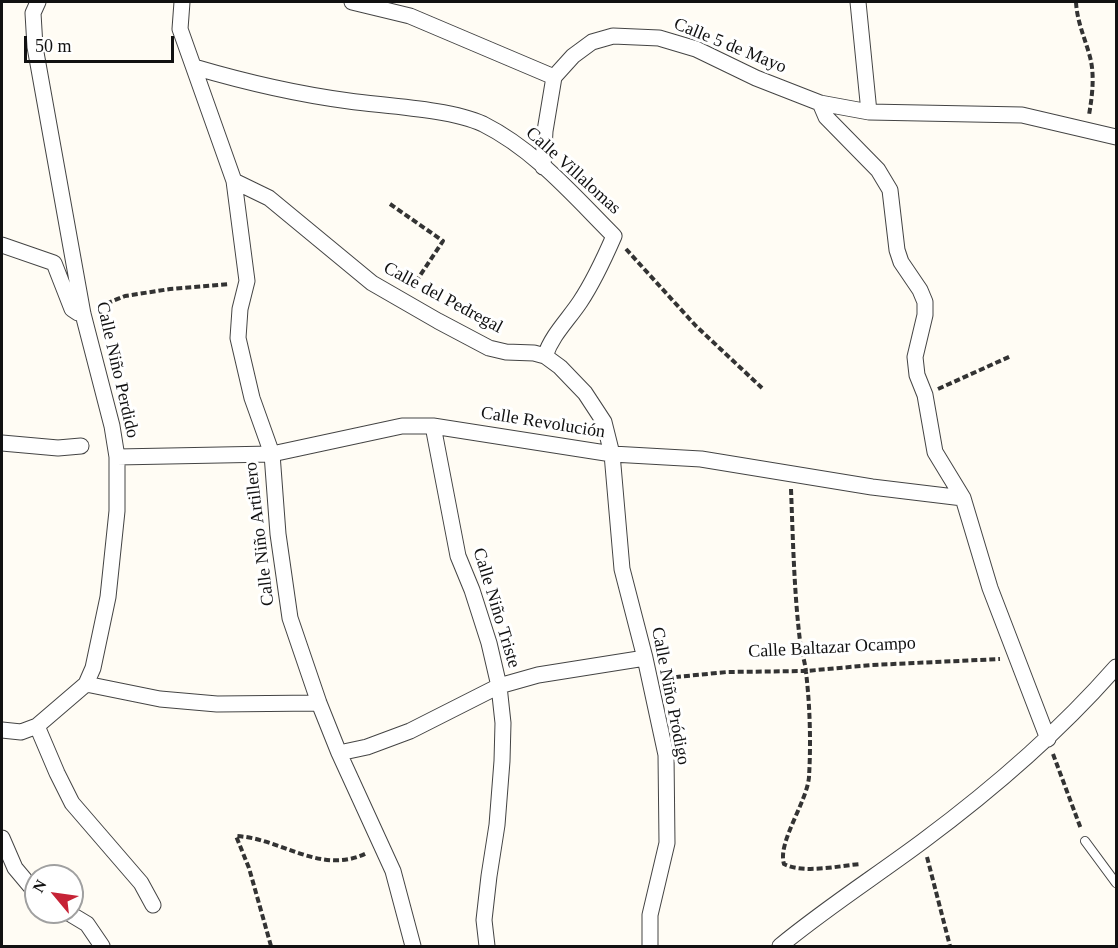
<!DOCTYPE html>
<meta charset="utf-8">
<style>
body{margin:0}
#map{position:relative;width:1118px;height:948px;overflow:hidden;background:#fffcf4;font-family:Georgia,serif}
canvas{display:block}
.frame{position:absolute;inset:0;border:3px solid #111;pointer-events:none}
.north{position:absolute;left:24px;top:864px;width:60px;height:60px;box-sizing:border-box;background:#fff;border:2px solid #a0a0a0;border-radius:50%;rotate:299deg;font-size:16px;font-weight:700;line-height:24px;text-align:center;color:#111}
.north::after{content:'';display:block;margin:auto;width:21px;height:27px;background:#c62336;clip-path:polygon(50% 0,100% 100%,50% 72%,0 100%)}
.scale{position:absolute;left:24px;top:36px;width:150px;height:27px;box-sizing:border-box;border:3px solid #111;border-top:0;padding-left:8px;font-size:18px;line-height:21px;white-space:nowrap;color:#111;-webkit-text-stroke:4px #fff;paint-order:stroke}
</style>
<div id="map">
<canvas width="1118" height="948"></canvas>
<div class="frame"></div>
<div class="north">N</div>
<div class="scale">50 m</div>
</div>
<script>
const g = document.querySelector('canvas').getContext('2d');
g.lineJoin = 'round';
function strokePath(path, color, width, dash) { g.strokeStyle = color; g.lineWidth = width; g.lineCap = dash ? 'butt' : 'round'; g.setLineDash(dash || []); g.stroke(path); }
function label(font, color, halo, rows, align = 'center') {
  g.font = font + ' Georgia,serif'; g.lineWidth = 6; g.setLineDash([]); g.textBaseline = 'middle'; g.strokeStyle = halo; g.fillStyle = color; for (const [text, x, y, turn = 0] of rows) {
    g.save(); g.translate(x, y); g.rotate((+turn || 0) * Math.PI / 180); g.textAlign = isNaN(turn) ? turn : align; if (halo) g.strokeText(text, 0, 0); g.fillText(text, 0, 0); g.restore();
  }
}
const path = new Path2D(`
 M1076,2C1077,22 1085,38 1090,57C1095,76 1092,97 1089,115
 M390,204L443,241L411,289
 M626,249L696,326L762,388
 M98,307L125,296L170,289L229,284
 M938,389L1011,356
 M791,489C793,540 794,591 800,641C801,651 805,661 806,672C810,706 811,743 809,777C807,802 777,843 784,864C803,874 838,866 860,864
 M666,678L727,672L806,671L872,665L1000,659
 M1053,754L1081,829
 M927,857L950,946
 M271,946L249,868L236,836C281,838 321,876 367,853`);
const lane = new Path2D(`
 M1085,841L1116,883`);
const street = new Path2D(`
 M182,2L180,29L234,181L247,281L240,309L238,338L252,398L272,454L278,534L290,618L319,703L339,753L393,871L413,946
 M352,2L410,16L554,77L573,56L592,42L613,36L659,38L696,49L756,78L820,103L869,112L1022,115L1116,137
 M858,2L869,112
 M194,67C245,82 296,94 349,101C386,106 451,109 483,124C535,150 574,196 614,236C604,259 594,281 580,302C568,320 552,335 545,356
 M820,103L826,117L878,170L890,190L897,250L901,262L920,290L925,302V315L915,357L917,375L925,395L935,452L963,498L990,588L1048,739
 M543,167L545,131L554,77
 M234,181L269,198L372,283L438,321L489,348L506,352L534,353L545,356L560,367L585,393L604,422L612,454L622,569L645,658L666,755L667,843L650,915V946
 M2,245L54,263L72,309L78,313L83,314
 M433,426L458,556L472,590L489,643L499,686L503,723L502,761L497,825L489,876L484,920L487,946
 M2,443L58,448L81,446
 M117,457L272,454L402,426H433L612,454L701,459L872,487L963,498
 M86,684L160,699L217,704L319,703
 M37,726L57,773L72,803L141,883L153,905
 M2,730L21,732L37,726L86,684L93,668L108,597L117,511V457L112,426L83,314L35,47L33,13L38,2
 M339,753L367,747L410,731L499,686L538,675L645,658
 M2,838L15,868L36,893
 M67,912L87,924L102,946
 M780,946C826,908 876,876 923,841C993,789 1059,732 1116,667`);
const streetNames = [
 ["Calle 5 de Mayo",730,46,22],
 ["Calle Villalomas",573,171,42],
 ["Calle del Pedregal",443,298,28],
 ["Calle Niño Perdido",117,370,77],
 ["Calle Revolución",543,423,9],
 ["Calle Niño Artillero",260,534,-97],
 ["Calle Niño Triste",496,608,73],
 ["Calle Baltazar Ocampo",832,648,-3],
 ["Calle Niño Pródigo",670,696,79]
];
strokePath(lane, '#444', 10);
strokePath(street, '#444', 17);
strokePath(path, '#333', 4, [6, 3]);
strokePath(lane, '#fff', 8);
strokePath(street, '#fff', 15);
label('18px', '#111', '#fff', streetNames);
</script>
